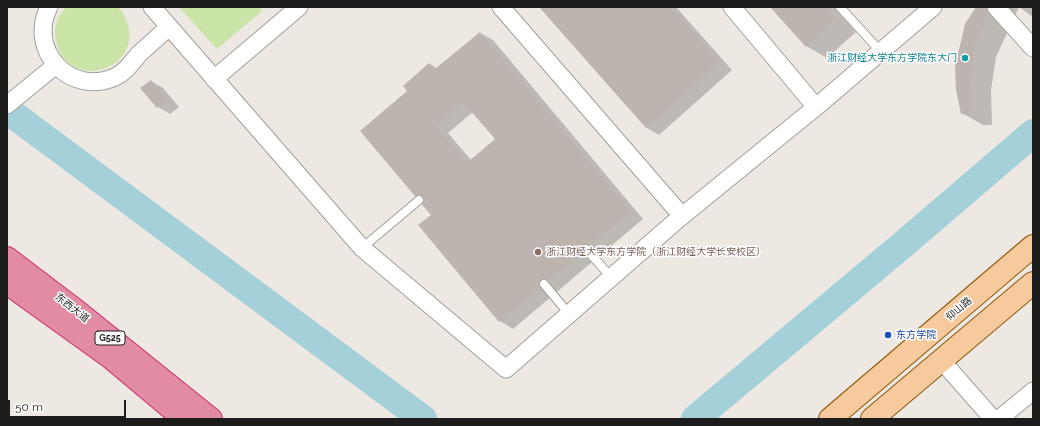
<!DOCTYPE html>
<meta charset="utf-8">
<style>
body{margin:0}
#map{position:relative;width:1040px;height:426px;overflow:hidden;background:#ede8e2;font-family:Raleway,sans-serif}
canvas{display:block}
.frame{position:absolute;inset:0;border:8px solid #1c1c1c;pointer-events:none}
.scale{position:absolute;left:8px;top:400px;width:118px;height:18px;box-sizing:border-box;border:2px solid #1c1c1c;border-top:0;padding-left:5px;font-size:12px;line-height:14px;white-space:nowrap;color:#1c1c1c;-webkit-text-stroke:3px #fff;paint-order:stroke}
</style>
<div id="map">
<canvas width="1040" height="426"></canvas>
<div class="frame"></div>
<div class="scale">50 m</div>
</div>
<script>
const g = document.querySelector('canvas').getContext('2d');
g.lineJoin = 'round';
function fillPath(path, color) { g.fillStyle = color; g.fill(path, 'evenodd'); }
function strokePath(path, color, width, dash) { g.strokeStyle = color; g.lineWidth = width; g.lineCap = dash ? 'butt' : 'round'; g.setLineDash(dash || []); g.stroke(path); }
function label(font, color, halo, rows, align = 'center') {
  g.font = font + ' Raleway,"Noto Sans SC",sans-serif'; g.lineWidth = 3; g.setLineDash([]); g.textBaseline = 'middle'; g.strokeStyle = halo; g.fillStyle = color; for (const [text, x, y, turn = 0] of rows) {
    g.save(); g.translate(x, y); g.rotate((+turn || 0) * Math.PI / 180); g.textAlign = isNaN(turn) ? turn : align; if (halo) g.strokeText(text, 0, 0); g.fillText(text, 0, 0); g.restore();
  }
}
const grass = new Path2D(`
 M67,7H118C123,12 126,18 128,25C141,71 66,93 56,40C53,28 57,15 67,7Z
 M179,7H261L262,11L217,49Z`);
const shadow = new Path2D(`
 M540,7H676L732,70L659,135L647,128Z
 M772,7H834L856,32L827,58L806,46Z
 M977,7H1033V17L1019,7L996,57L991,90L992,125H983L962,113Z
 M480,33L493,40L643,219L513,329L500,321L420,225L433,215L408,91L430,64L438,69ZM473,112L496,139L471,160L448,133Z
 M151,81L163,88L179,107L170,114L158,107Z`);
const river = new Path2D(`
 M7,110L423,419
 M695,419L906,242L1033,133`);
const building = new Path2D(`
 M539,7H671L720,62L646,128Z
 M770,7H825L836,19L806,47Z
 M976,7H992L975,45L970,77L971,114H961L956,90L955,67L965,24Z
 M480,32L631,211L499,322L418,225L431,215L360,131L407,91L403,86L429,63L435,69ZM463,102L495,139L468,162L436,126Z
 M151,80L167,100L157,108L140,88Z`);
const lane = new Path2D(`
 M840,7L881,52
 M362,248L419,200
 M586,249L611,277
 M544,284L569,314`);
const street = new Path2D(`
 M49,7C27,50 70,97 115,77C126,72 131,63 139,54C149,45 159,36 169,27
 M152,7L362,248L506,369L676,221L816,107L933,7
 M501,7L682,216
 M732,7L816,107
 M996,7L1033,48
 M214,79L299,7
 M7,105L56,65
 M941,360L993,419
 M999,419L1033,391`);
const primary = new Path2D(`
 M830,419L1033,246
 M872,419L1033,283`);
const highway = new Path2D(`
 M7,258L78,312L211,419
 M7,283L110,357L184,419`);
const markers = [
 [965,58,4,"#0f9aa8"],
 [538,252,4,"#8d6e63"],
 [888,335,4,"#1a4fb4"]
];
const shields = [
 [110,338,30]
];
const shieldNames = [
 ["G525",110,338]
];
const cultureNames = [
 ["浙江财经大学东方学院东大门",957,58]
];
const educationNames = [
 ["浙江财经大学东方学院（浙江财经大学长安校区）",546,252]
];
const streetNames = [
 ["东西大道",72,308,38],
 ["仰山路",959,309,-40]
];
const transitNames = [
 ["东方学院",896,335]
];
fillPath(grass, '#cbe5a9');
fillPath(shadow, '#0003');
strokePath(river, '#a4d0d9', 28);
fillPath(building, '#bdb4af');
strokePath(lane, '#a0a0a0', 10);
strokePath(street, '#a0a0a0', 19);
strokePath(primary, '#8c5708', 24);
strokePath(highway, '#cd2c6e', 24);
strokePath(lane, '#fff', 8);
strokePath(street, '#fff', 17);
strokePath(primary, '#f6ca9d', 22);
strokePath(highway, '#e18ca2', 22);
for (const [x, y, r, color] of markers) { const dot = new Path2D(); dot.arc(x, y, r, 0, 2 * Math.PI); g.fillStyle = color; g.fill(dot); strokePath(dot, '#fff', 1.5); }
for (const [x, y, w] of shields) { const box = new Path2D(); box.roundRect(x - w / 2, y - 7, w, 14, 3); g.fillStyle = '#fff'; g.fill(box); strokePath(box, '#1c1c1c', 1); }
label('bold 9px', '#1c1c1c', null, shieldNames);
label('10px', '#0d838f', '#fff', cultureNames, 'right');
label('10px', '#785e54', '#fff', educationNames, 'left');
label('10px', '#1c1c1c', '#fff', streetNames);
label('10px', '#164399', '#fff', transitNames, 'left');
</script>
